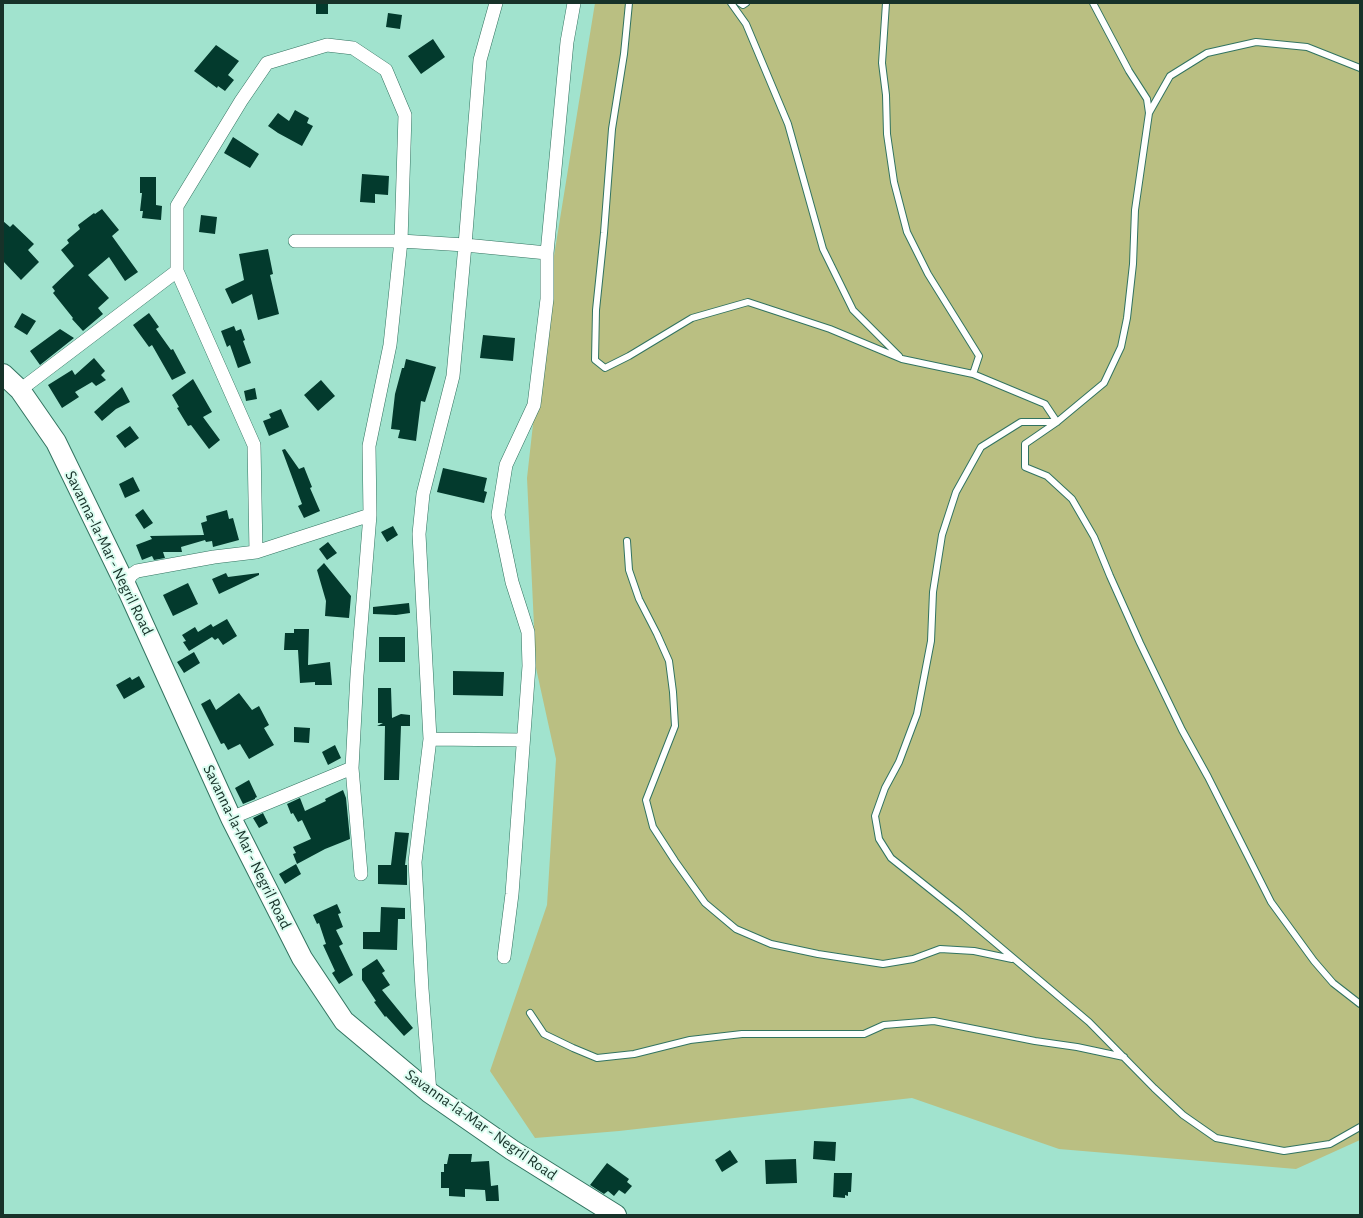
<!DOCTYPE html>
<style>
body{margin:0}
#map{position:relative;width:1363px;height:1218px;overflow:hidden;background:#a1e3ce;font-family:"Alegreya Sans",sans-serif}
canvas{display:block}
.frame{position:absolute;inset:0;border:4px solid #173229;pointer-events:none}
</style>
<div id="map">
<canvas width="1363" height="1218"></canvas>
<div class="frame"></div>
</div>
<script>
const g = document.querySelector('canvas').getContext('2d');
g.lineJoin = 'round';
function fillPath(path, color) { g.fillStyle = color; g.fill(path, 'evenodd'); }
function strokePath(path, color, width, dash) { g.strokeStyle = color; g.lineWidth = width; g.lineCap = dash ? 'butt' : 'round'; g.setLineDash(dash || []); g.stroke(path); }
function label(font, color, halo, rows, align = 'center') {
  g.font = font + ' "Alegreya Sans",sans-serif'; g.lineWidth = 4; g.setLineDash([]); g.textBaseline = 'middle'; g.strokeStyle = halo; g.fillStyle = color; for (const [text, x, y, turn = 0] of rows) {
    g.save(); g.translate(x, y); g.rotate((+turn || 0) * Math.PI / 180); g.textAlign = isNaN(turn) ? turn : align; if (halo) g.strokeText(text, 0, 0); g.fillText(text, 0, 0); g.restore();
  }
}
const green = new Path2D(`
 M595,3H1360V1140L1296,1169L1059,1149L912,1098L619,1131L535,1138L490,1071L547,905L556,759L536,668L527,478L547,299Z`);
const building = new Path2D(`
 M316,3H328V14H316Z
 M388,13L402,15L400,29L386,27Z
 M433,39L445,57L421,74L408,56Z
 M216,45L239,61L228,75L234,80L225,91L218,86L217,88L194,71Z
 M295,110L309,118L307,123L313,126L302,146L278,133L268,126L278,113L289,121Z
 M233,137L259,154L250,168L224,153Z
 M362,174L389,176L388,195L375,194V203L360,202Z
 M140,177H156V205L162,206L161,220L142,218L143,211H140L142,193H140Z
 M102,209L119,230L112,236L138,272L125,281L109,257L88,275L109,298L98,308L103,314L83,331L72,319L73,318L53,293L55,291L52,287L74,266L61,250L69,243L67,240L80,229L78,225L94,213L95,214Z
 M201,215L217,217L215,234L199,232Z
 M3,221L10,227L13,224L34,244L28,250L39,262L21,280L3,261Z
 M268,249L273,274L270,275L279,314L258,320L252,294L232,304L225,289L244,280L239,254Z
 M22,313L36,321L27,335L14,327Z
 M149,313L159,327L156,329L171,350L173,349L186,373L172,380L152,345L149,347L133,325Z
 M234,326L236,331L241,329L245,340L243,341L251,363L238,368L230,345L227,347L221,331Z
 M60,329L74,338L40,365L30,351Z
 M483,335L515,338L513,361L480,358Z
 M94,358L105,371L101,375L106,380L96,386L92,382L75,392L79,397L62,408L48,385L72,370L75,375Z
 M406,359L436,367L425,402L421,401L416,441L398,438L400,430L391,429L395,394L402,368H404Z
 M193,379L212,412L203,417L220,440L209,449L191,425L188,426L177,408L179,407L172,395Z
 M321,380L335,396L318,411L304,395Z
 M122,387L130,402L116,409L102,421L94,412Z
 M255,388L257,399L246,401L244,391Z
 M281,409L289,427L269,436L263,421L271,418L269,414Z
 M130,426L139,438L125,448L116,436Z
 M285,449L299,469L304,467L312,487L310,488L320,511L304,518L298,506L302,504L282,450Z
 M443,468L487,478L484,491L487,492L484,503L437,492Z
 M133,477L140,491L125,498L119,484Z
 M143,509L153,523L144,529L135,515Z
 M227,510L229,519L233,518L239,540L213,547L212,541L206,542L205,540L181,547L182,552H163L165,558L154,560L152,556L142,560L136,545L152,539L150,536L204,535L201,523L207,521L206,516Z
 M393,526L398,535L387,542L381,532Z
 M328,542L337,553L327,560L319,549Z
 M324,563L351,596L349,618L325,616L326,601L317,570Z
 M226,573L228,577L259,573V575L219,594L212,579Z
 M188,583L198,604L173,616L163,595Z
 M409,603L410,613L396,615L373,614V607Z
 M227,619L237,636L223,645L218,638L215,640L212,637L189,651L183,642L186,641L182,635L195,627L198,632L211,624L213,627Z
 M294,629H309L308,665L330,662L332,685H315V682L300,683L298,650H284L285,633H294Z
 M379,637H405V662H379Z
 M194,652L200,663L184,673L177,662Z
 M453,671L504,672L503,696L453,695Z
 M139,676L145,687L124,699L116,685L130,677L132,680Z
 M378,688H391L392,718L401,714L410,715V726H401L399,780H384L385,726H377L383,723H378Z
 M239,693L252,710L259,706L269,725L264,728L274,745L249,759L240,744L228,750L224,743L221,744L201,704L210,699L216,710Z
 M294,727L310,728L309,743L294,742Z
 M335,745L341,758L328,765L322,752Z
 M249,780L257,797L255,798V799L243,804L235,788Z
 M343,790L346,798L350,839L325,849L297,864L293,854L296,853L293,847L311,839L302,820L298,822L293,813L291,814L287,804L300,798L305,811L326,801L325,799Z
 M263,813L268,823L259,828L253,818Z
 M395,832L409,833L405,865H407V885L378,884V865H391Z
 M296,864L301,874L285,884L279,874Z
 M337,904L341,913L338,914L343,927L336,930L343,944L339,946L353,975L339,984L332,973L335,971L323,945L326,944L319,923L317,924L313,915Z
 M381,907L405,908V919H398L397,950L363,949V932H380Z
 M377,959L385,971L382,973L390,985L382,990L413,1028L404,1036L386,1016L385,1017L374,1002L376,1001L362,980V969Z
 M814,1141L836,1142L835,1161L813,1159Z
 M730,1150L738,1162L722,1172L715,1160Z
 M449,1154H472L471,1162L489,1161L491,1186L498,1185L499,1201H486L485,1190L465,1189V1197L449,1196V1188H441V1172H444V1164H447Z
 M796,1159L797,1183L766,1184L765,1160Z
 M607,1163L629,1179L627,1182L632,1186L625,1194L619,1190L614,1196L608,1191L604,1194L590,1185Z
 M834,1173H852L851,1192H848V1196L845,1195V1198L833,1197Z`);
const service = new Path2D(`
 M629,3L624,54L612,129L604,233L596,310L595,360L605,368L629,356L692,318L748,302L830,329L902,359L973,374L1045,404L1057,422L1104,383L1121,347L1127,318L1133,264L1135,210L1149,113L1147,99L1129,71L1093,3
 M731,3L746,24L788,124L823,249L853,310L899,356
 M740,3L743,5L746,3
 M886,3L882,63L886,95L887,134L894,182L907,232L928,274L979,356L973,374
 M1149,113L1170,76L1207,53L1256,42L1307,47L1360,68
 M1057,422H1021L981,447L956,492L942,535L933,592L931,641L917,714L899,762L885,788L875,816L879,839L891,858L960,913L1089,1022L1154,1088L1183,1115L1216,1138L1284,1151L1330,1144L1360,1127
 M1057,422L1025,444V467L1047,476L1072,499L1094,537L1110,576L1140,643L1182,730L1208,777L1271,902L1314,961L1333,983L1360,1004
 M627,541L629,570L639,599L657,634L669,661L673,692L675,726L646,800L653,827L675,861L705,903L736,929L771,944L818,954L883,964L913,959L940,949L974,951L1012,959
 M530,1013L544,1034L573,1048L597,1058L634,1054L690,1040L742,1034H864L884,1025L934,1021L1035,1041L1077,1047L1124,1057`);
const minor = new Path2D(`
 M295,241H401L465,245L547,253
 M177,271L254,445L256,552L370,515
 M20,390L177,271V206L241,101L267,63L327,45L353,48L386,70L405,115L401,241L390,345L369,446L370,515L357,675L352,768L361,874
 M126,586L131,575L137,571L214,557L256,552
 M430,739L523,740
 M231,818L352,768
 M504,957L512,894L529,666L528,632L512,582L498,515L506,465L534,405L547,299V253L567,42L574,3
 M430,1093L422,989L415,862L430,739L419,534L423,494L453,376L465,245L480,60L496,3`);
const primary = new Path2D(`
 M3,374L20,390L56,442L126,586L231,818L302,958L344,1021L430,1093L512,1150L616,1215`);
const streetNames = [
 ["Savanna-la-Mar - Negril Road",109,553,64],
 ["Savanna-la-Mar - Negril Road",247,847,64],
 ["Savanna-la-Mar - Negril Road",481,1125,35]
];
fillPath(green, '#babf82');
fillPath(building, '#033a2d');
strokePath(service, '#327360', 8);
strokePath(minor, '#327360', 14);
strokePath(primary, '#327360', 22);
strokePath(service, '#fff', 6);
strokePath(minor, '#fff', 13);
strokePath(primary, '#fff', 20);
label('16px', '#173229', '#dcfdf1', streetNames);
</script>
